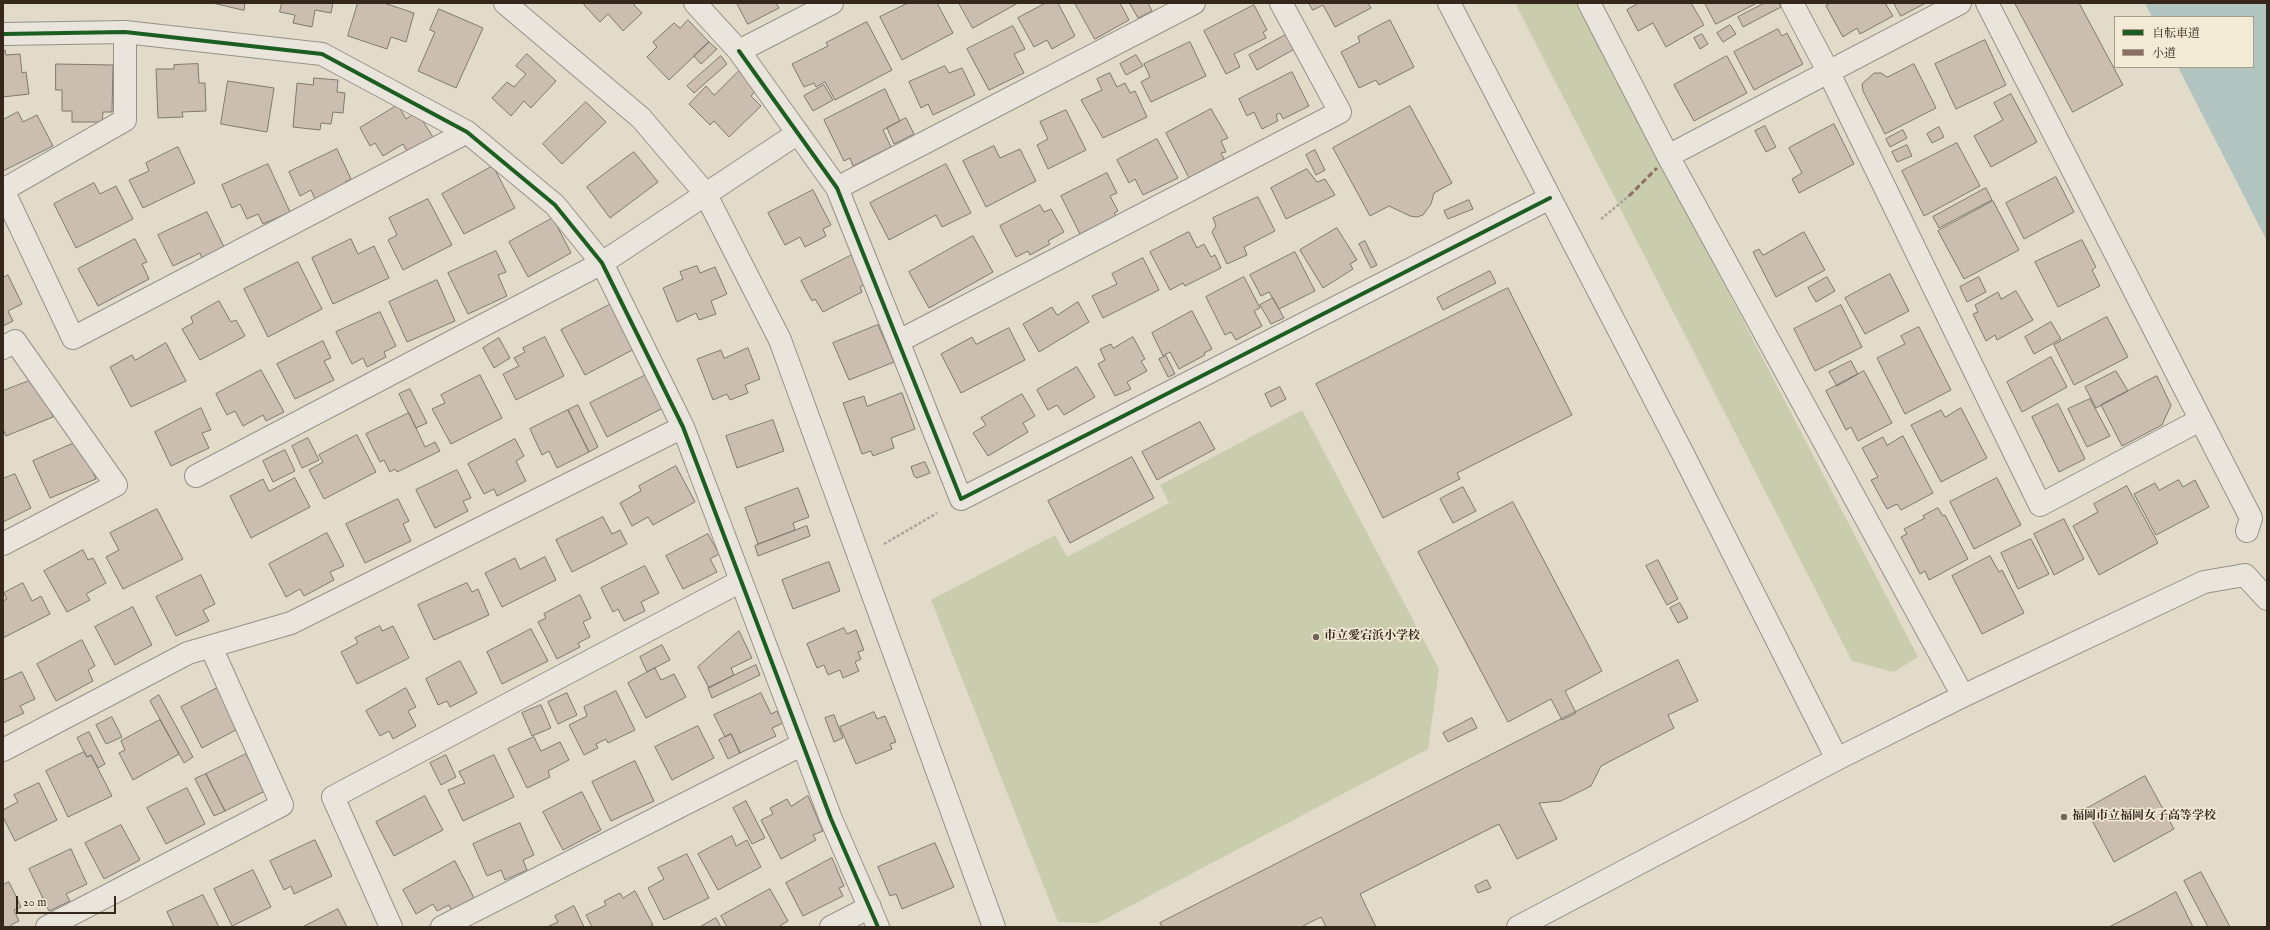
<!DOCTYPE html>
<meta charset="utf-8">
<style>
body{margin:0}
#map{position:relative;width:2270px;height:930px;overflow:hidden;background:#e2dbca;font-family:"IM FELL English","Noto Serif JP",serif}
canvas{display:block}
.frame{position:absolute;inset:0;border:4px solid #35271c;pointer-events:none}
.legend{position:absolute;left:2114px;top:16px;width:140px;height:52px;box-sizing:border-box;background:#f3ead6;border:1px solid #a79c8c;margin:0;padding:5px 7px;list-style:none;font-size:12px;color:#35271c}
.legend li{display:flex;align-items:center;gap:8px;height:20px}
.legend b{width:20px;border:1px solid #a79c8c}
.scale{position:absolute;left:16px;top:896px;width:100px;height:18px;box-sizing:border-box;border:2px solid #35271c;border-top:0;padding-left:5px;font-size:12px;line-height:14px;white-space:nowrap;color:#35271c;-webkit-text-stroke:3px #f3ead6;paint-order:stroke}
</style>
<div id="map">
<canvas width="2270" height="930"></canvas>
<div class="frame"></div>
<ul class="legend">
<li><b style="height:5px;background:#1b5e20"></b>自転車道</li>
<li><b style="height:5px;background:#8d6e63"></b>小道</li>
</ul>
<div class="scale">20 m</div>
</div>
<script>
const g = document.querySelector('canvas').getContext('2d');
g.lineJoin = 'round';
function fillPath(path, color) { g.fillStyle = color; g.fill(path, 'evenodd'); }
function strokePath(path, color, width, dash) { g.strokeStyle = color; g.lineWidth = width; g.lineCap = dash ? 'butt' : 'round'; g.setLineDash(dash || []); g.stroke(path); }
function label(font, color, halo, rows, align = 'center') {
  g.font = font + ' "IM FELL English","Noto Serif JP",serif'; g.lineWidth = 3.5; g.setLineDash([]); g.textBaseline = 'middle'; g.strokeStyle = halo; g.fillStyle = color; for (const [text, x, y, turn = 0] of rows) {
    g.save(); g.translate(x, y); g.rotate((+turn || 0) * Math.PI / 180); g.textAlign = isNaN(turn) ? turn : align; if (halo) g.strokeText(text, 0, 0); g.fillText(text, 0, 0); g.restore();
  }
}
const green = new Path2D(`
 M1515,3H1578L1918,657L1894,672L1852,661Z
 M1302,410L1439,669L1428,749L1098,923L1058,922L931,600L1055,535L1067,557L1169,503L1160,485Z`);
const water = new Path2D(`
 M2145,3H2267V241L2178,67H2253V17H2152Z`);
const building = new Path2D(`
 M213,3H245L244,10Z
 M282,3H333L331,13L315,10L312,27L293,23L295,15L280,12Z
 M358,3H384L414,13L406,42L391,37L387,49L348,36Z
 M586,3H636L634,5L642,13L623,31L608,14L600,22L584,5Z
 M737,3H776L779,8L748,24Z
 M908,3H937L953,33L902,60L880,17Z
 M959,3H1018L973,28Z
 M1046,3H1058L1075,36L1052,49L1047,40L1034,47L1018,18Z
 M1075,3H1120L1129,20L1095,39Z
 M1132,3H1148L1152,11L1138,18L1130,4Z
 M1309,3H1368L1371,8L1335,27L1323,5L1313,10Z
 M1639,3H1691L1704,25L1666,47L1653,23L1638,31L1627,10Z
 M1705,3H1757L1716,24Z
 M1765,3H1779L1781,7L1743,27L1738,17Z
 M1831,3H1885L1893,16L1860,34L1857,28L1843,37L1826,6Z
 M1894,3H1926L1901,16Z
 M2015,3H2079L2123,85L2073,112Z
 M1254,5L1267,30L1263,32L1266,38L1234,54L1240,67L1226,74L1204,31Z
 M439,9L483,28L456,88L418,71L435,32L430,30Z
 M688,20L709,42L669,80L647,57L657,47L653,42L674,23L680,28Z
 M1390,20L1414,67L1379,85L1376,80L1359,88L1341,52L1360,42L1358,37Z
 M867,22L892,70L835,100L825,82L816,87L814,83L804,87L792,64L828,46L826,43Z
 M1730,25L1736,34L1723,42L1717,33Z
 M1013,26L1025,49L1014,54L1024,73L989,90L967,49Z
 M1778,29L1782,36L1787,33L1803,64L1754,90L1734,52Z
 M1291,32L1298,47L1257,70L1249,55Z
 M1702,34L1708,44L1700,49L1694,38Z
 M1985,40L2006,85L1956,109L1935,64Z
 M709,42L717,49L701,64L694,56Z
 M1190,42L1206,76L1151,102L1141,82L1150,77L1144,64Z
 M3,50H5L6,55L20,54L22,73L26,72L29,94L3,97Z
 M527,54L556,81L531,108L524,101L511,116L492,98L507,82L514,87L526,74L516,66Z
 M1136,55L1143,66L1126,75L1120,64Z
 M721,56L727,64L694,93L687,86Z
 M1727,56L1747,93L1694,121L1674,85Z
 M56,64L113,65L112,112H103L102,122H72V111H62V90H56Z
 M198,64L199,83H205L206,111L182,112L183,117L158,118L156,69H174V65Z
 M1914,64L1936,108L1885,134L1863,91L1862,84L1874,73H1881L1887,77Z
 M945,66L949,73L962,68L975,95L933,115L928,104L921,108L909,82Z
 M739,71L755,91L751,96L761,106L729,137L714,121L710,125L689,104L706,86L714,95Z
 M1292,72L1309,106L1283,119L1280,113L1276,115L1278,121L1262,129L1254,112L1247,116L1239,99Z
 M1110,73L1117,87L1125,83L1130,93L1135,91L1147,117L1103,138L1081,100L1102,90L1097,79Z
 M314,78L338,80L337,92L345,93L343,113L333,112L331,124L321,123L320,130L293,127L297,83L313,85Z
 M228,81L274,88L267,132L221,124Z
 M824,85L833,100L813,111L804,96Z
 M885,89L900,121L883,130L891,147L853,166L850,158L844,161L824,120Z
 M2011,94L2037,142L1991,167L1974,136L2003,120L1994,103Z
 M586,102L606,122L562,164L543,144Z
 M398,105L406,119L417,112L433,137L408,153L403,144L383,156L375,143L370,146L360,128Z
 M1410,106L1452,183L1434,193L1431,204L1423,215L1417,217L1410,216L1389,206L1370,216L1333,148Z
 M1211,109L1228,138L1221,141L1226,152L1221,153L1224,159L1189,178L1166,133Z
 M1066,110L1086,150L1048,169L1037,145L1048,139L1040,122Z
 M18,112L23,122L37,115L53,146L3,171V120Z
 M906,118L914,134L894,144L887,128Z
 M1834,124L1854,164L1799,193L1792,179L1802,173L1789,148Z
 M1765,126L1776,147L1766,152L1755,131Z
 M1939,127L1944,137L1932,143L1927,134Z
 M1903,130L1907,138L1890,147L1886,139Z
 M1157,139L1178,178L1143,195L1135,179L1129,183L1117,160Z
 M1957,143L1980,186L1924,216L1902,171Z
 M1907,145L1912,156L1897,162L1892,152Z
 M994,146L1000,158L1020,149L1036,181L986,207L963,161Z
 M178,147L195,183L143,208L129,180L149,171L146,163Z
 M337,149L351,179L345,182L348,187L315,199L311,190L300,196L289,172Z
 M1315,150L1325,170L1316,175L1306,155Z
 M634,152L658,182L610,218L587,187Z
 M268,164L290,212L263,224L258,214L247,219L240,204L232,208L222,185Z
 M946,164L971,213L942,227L936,215L889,240L870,203Z
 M493,166L515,208L464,234L442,194Z
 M1307,169L1317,182L1325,179L1335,195L1286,219L1271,188Z
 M1107,173L1117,193L1110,196L1118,211L1114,213L1116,216L1080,234L1061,196Z
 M2056,177L2074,212L2024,239L2006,203Z
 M94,183L100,194L116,186L133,219L76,248L54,204Z
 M1986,188L1992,200L1939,228L1933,217Z
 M813,190L831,225L823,229L826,236L805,247L800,237L785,245L768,213Z
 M1258,197L1275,231L1244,247L1247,255L1227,264L1212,232L1216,226L1213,218Z
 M428,199L452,245L403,270L388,240L397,235L389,218Z
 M1469,200L1473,209L1448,219L1444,211Z
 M1993,201L2019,250L1964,279L1938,231Z
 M1040,205L1044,212L1051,209L1064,232L1048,241L1050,244L1030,255L1028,251L1016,257L1000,226Z
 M207,212L224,247L202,258L200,253L173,266L158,235Z
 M553,218L571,253L528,277L509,242Z
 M1337,228L1357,260L1350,264L1353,269L1323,288L1300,250Z
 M1189,232L1197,248L1204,244L1211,257L1215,255L1221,268L1185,286L1183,283L1170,290L1150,252Z
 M1804,232L1825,270L1776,297L1753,252L1759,249L1763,255Z
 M973,236L993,272L929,308L909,272Z
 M135,239L147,262L142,264L149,279L98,306L78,269Z
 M351,239L358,254L374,246L389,278L333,304L312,258Z
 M2082,240L2096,267L2092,270L2100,286L2058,307L2035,262Z
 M1365,241L1377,265L1371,268L1359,244Z
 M496,251L506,272L498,275L507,296L468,314L448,273Z
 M1295,252L1315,291L1279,309L1269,292L1261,296L1250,275Z
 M852,255L867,283L860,287L862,292L823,312L815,299L812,301L801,281Z
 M1143,258L1159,290L1103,318L1092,296L1117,284L1112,274Z
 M298,262L322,309L268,337L244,289Z
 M697,266L700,273L715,267L727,294L711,301L716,314L699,320L696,313L677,322L663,288L683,279L680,272Z
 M1490,271L1496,283L1443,310L1437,298Z
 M1890,274L1909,311L1865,334L1845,298Z
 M8,275L22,304L8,311L13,321L3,326V278Z
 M1244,277L1260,308L1254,311L1262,326L1236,340L1231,332L1225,335L1206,297Z
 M1827,277L1835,291L1816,302L1808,288Z
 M1979,277L1986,292L1967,302L1960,287Z
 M437,280L455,321L407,342L389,302Z
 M1508,288L1572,415L1457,473L1460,479L1383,518L1316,384Z
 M2016,291L2033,320L1997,340L1995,335L1986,341L1973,314L1978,312L1975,305L1998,292L2001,299Z
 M1273,298L1284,318L1271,324L1260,305Z
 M219,301L231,322L236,320L245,336L200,360L182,329L193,323L191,317Z
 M1078,302L1089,322L1039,352L1023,324L1052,307L1057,315Z
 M613,303L638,347L585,375L561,330Z
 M1841,305L1862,347L1815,371L1794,329Z
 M1192,311L1212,349L1204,353L1205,355L1179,369L1170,352L1163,356L1152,333Z
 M380,312L396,346L384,352L386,357L367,367L363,358L352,364L336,332Z
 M2107,317L2128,357L2074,385L2054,345Z
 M2051,322L2061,339L2034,354L2025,337Z
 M878,325L894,362L849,380L833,343Z
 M1919,327L1951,390L1905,414L1877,358L1905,344L1901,336Z
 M1009,328L1025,360L961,393L941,354L972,337L976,344Z
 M545,337L564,376L516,400L503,374L519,366L514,358L525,352L523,348Z
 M1133,337L1145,359L1141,361L1147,371L1127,382L1131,389L1115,396L1098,364L1105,360L1100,349L1111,344L1113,348Z
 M499,338L510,358L494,368L483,348Z
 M323,341L331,358L324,361L334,380L295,399L277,364Z
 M166,343L186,381L131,407L110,367L132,355L135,360Z
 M748,348L760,379L745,385L748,393L730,400L727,394L713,400L697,359L721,350L724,358Z
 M1166,356L1175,374L1168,377L1159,359Z
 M2051,357L2067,387L2022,412L2007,382Z
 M1851,361L1858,374L1837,386L1829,372Z
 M1077,367L1095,397L1064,415L1057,405L1048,410L1037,390Z
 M261,370L284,412L266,421L263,415L243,426L235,411L227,415L216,394Z
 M1864,371L1892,423L1858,441L1851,427L1846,430L1826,391Z
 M2116,371L2128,391L2096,408L2085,387Z
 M648,374L665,407L607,437L590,403Z
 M480,375L502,418L451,444L432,409L445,403L441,395Z
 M2157,376L2171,405L2162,425L2122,446L2101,405Z
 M37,378L53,417L6,436L3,429V391Z
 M1280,387L1286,399L1271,407L1265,394Z
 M410,389L427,423L416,428L399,394Z
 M902,393L915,429L891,438L894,448L873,456L871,451L862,454L843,403L864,396L867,406Z
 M1022,394L1035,416L1023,423L1028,432L988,456L973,433L986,425L981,418Z
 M2090,399L2110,436L2087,447L2068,409Z
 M2058,404L2085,459L2059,472L2032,417Z
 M578,405L598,447L589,452L568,410Z
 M201,408L211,430L202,433L209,448L171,466L155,432Z
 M1961,408L1987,458L1941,482L1911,425L1941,410L1945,417Z
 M568,410L589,452L557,468L549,451L542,455L530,429Z
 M409,413L425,447L435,442L440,451L397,472L395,469L390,472L384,460L380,462L366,434Z
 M773,420L784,451L737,468L726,436Z
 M1200,422L1215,449L1157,480L1142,452Z
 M357,435L376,472L324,499L309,470L323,462L319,455Z
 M1903,436L1933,493L1901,510L1897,504L1887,509L1871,480L1878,477L1862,448L1883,437L1887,445Z
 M308,438L319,460L302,468L292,446Z
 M515,439L524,456L516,461L526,481L497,496L494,489L484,494L468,464Z
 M79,441L96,479L50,498L33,461Z
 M285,450L295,471L273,482L263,461Z
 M1132,457L1154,498L1070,543L1048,501Z
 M925,462L930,473L917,478L914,476L911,467Z
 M676,466L695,502L653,525L648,517L632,526L620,503L641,491L639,486Z
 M457,470L471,498L463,501L468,511L435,528L416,490Z
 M15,474L31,508L3,522V479Z
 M295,478L310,507L251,538L230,496L263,479L269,491Z
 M1997,478L2021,525L1974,549L1950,502Z
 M2179,480L2183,487L2195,480L2209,507L2156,535L2134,494L2155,483L2159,490Z
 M2127,486L2158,543L2099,575L2073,526L2098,512L2094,504Z
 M1463,487L1476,511L1453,523L1440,499Z
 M798,488L809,517L793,523L795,530L758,544L745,508Z
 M398,499L409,521L403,524L411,541L365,563L346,524Z
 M1513,502L1602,671L1565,691L1576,713L1562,720L1551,699L1508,722L1418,552Z
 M1938,508L1943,516L1945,515L1968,559L1929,580L1925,571L1920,574L1901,537L1907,534L1904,529L1925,518L1923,516Z
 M157,509L183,559L123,589L106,557L119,550L110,533Z
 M603,517L612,534L620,530L627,544L572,572L556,540Z
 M2064,519L2084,559L2054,575L2034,534Z
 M807,526L810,536L758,556L755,546Z
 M327,533L344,566L330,572L334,580L304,596L300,589L286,597L269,564Z
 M708,534L719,554L710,559L717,572L683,589L666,556Z
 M2031,539L2049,574L2018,589L2001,553Z
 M83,550L88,560L93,558L106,583L86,594L90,600L67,612L44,571Z
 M1990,556L1999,572L2002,570L2024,613L1982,634L1952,576Z
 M545,557L556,580L502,607L485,573L515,558L520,569Z
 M1658,560L1678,599L1667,605L1646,566Z
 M829,562L840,591L793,609L782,580Z
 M645,566L659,593L641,602L645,611L624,621L618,609L613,612L601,588Z
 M201,575L215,604L203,610L209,621L176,636L156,597Z
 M23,583L32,601L41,596L50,614L3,638V601L7,599L4,593Z
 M467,583L472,592L478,589L489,615L434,640L418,605Z
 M580,595L591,618L583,622L590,637L578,643L580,647L557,659L538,622L546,618L544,614Z
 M1680,603L1688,618L1678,623L1670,608Z
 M133,607L152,645L115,665L95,627Z
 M380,626L382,631L393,626L409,658L357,684L341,652L358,643L355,638Z
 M844,628L847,634L856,630L864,650L858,652L861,659L855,662L859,671L843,678L840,670L828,675L824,665L817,668L807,644Z
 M531,629L548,661L502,684L487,652Z
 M739,631L752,658L731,668L734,675L709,688L698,667Z
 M82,640L95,666L88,670L93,681L56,701L37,664Z
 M662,645L670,660L647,672L640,657Z
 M1678,660L1698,701L1668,715L1674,728L1601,766L1591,786L1561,801L1539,803L1557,839L1517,859L1499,824L1360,894L1376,927H1326L1321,917L1301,927H1162L1160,923Z
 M460,661L477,693L450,707L447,701L438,705L426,679Z
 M756,665L760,675L712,698L708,688Z
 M655,668L661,680L674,674L686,697L646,718L628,683Z
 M22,672L35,699L20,706L24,713L3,723V681Z
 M223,685L245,725L202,748L181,707Z
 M406,688L416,707L408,711L416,726L393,739L389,731L380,736L366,711Z
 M616,691L635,730L608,743L606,739L596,744L598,748L584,755L569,725L587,716L584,707Z
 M567,693L577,715L558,724L548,702Z
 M761,693L771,714L777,711L783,723L772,728L776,736L740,753L731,734L725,737L714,715Z
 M159,695L193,757L184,763L150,701Z
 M541,705L551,728L532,736L522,713Z
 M874,712L877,719L885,716L896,742L890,744L892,749L856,764L840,727Z
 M834,715L843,738L834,742L825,718Z
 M112,717L122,737L106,744L96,725Z
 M1472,718L1477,728L1448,742L1443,733Z
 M160,720L179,754L133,780L119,753L125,750L121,741Z
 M698,726L714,758L672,780L655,747Z
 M89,732L105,764L98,768L91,755L87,757L77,738Z
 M731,734L740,753L728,759L719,740Z
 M534,737L541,751L560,742L569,760L548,771L550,777L527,788L508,749Z
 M84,752L87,757L91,755L112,796L68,817L46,771Z
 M246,754L265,791L225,811L206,774Z
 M446,755L456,777L441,785L430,763Z
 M494,755L514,797L463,821L448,790L465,783L459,772Z
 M635,761L654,801L611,821L592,782Z
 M206,774L225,811L214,816L195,779Z
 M2145,776L2174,829L2114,862L2086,809Z
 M39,783L57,820L15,841L3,817V810L18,802L14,795Z
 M187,788L205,824L166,844L147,808Z
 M582,792L601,830L563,850L543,812Z
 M425,796L443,830L394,856L376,822Z
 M808,796L823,831L813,835L816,840L781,859L761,820L773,814L770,808L787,799L791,806Z
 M746,801L765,838L752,844L733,808Z
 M520,823L534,855L523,860L527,870L505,880L501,870L487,876L473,844Z
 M121,825L140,860L104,879L85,843Z
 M732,836L736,846L747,840L761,867L718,890L698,854Z
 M315,840L332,876L294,894L291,886L284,890L270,861Z
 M935,843L954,887L902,909L896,894L890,896L878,867Z
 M71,849L87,884L66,894L70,901L49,911L29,869Z
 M687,854L709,898L664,920L648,888L664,879L658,868Z
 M832,858L844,886L839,888L843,896L803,916L786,883Z
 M455,861L474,898L451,910L449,905L437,911L433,904L416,914L403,890Z
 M253,870L271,907L232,926L214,889Z
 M2201,872L2230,927H2208L2184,881Z
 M1487,880L1491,888L1478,893L1475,886Z
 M9,882L21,907L14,910L19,921L11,925V927H3V885Z
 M770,889L788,921L778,927H727L721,916Z
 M635,891L653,925L648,927H592L586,915L606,905L604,901L620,893L623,898Z
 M2176,892L2193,927H2109L2148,907Z
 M203,895L219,927H174L167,912Z
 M574,906L584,927H547L558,922L555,916Z
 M338,909L347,927H303Z
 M716,918L721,927H700Z`);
const path = new Path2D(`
 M1601,219L1629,196
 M884,544L937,513`);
const minor = new Path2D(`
 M505,3L641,118L705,193L780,340L994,927
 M695,3L739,51L832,3
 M1449,3L1682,452L1837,759
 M1589,3L1668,156L1963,696
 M1792,3L1828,71L2040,505L2200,420
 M1987,3L2251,518L2247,531
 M125,32V120L3,190L73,338L467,132
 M3,34L125,32L322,54L467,132L555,205L602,263L683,427L831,819L878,927
 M739,51L837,188L961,499L1550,198
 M1668,156L1960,3
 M837,188L1194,3
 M899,341L1340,112L1281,3
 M3,348L15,341L116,485L3,544
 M196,476L602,263L798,133
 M3,750L188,653L291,623L683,427
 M47,927L282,805L211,647
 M391,927L333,797L741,581
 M442,927L803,744
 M831,927L870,907
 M1518,927L1837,759L1963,696L2204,582L2245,575L2267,599`);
const quiet = new Path2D(`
 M1629,196L1657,168`);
const cycleway = new Path2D(`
 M3,34L125,32L322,54L467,132L555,205L602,263L683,427L831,819L878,927
 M739,51L837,188L961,499L1550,198`);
const markers = [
 [1316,637,4,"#726659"],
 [2064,817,4,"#726659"]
];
const poiNames = [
 ["市立愛宕浜小学校",1324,637],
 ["福岡市立福岡女子高等学校",2072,817]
];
fillPath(green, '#c9cdad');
fillPath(water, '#b1c4c0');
fillPath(building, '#cbbdaf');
strokePath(building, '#7e796f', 1);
strokePath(minor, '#979186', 24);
strokePath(path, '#a8a49d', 2.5, [3, 2]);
strokePath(minor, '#e9e4dc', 22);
strokePath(quiet, '#8d6e63', 3, [6, 3]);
strokePath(cycleway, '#1b5e20', 4);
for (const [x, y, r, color] of markers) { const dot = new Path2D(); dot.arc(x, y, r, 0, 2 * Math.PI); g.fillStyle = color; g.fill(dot); strokePath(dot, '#f3ead6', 1.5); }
label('bold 12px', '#35271c', '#f3ead6', poiNames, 'left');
</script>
